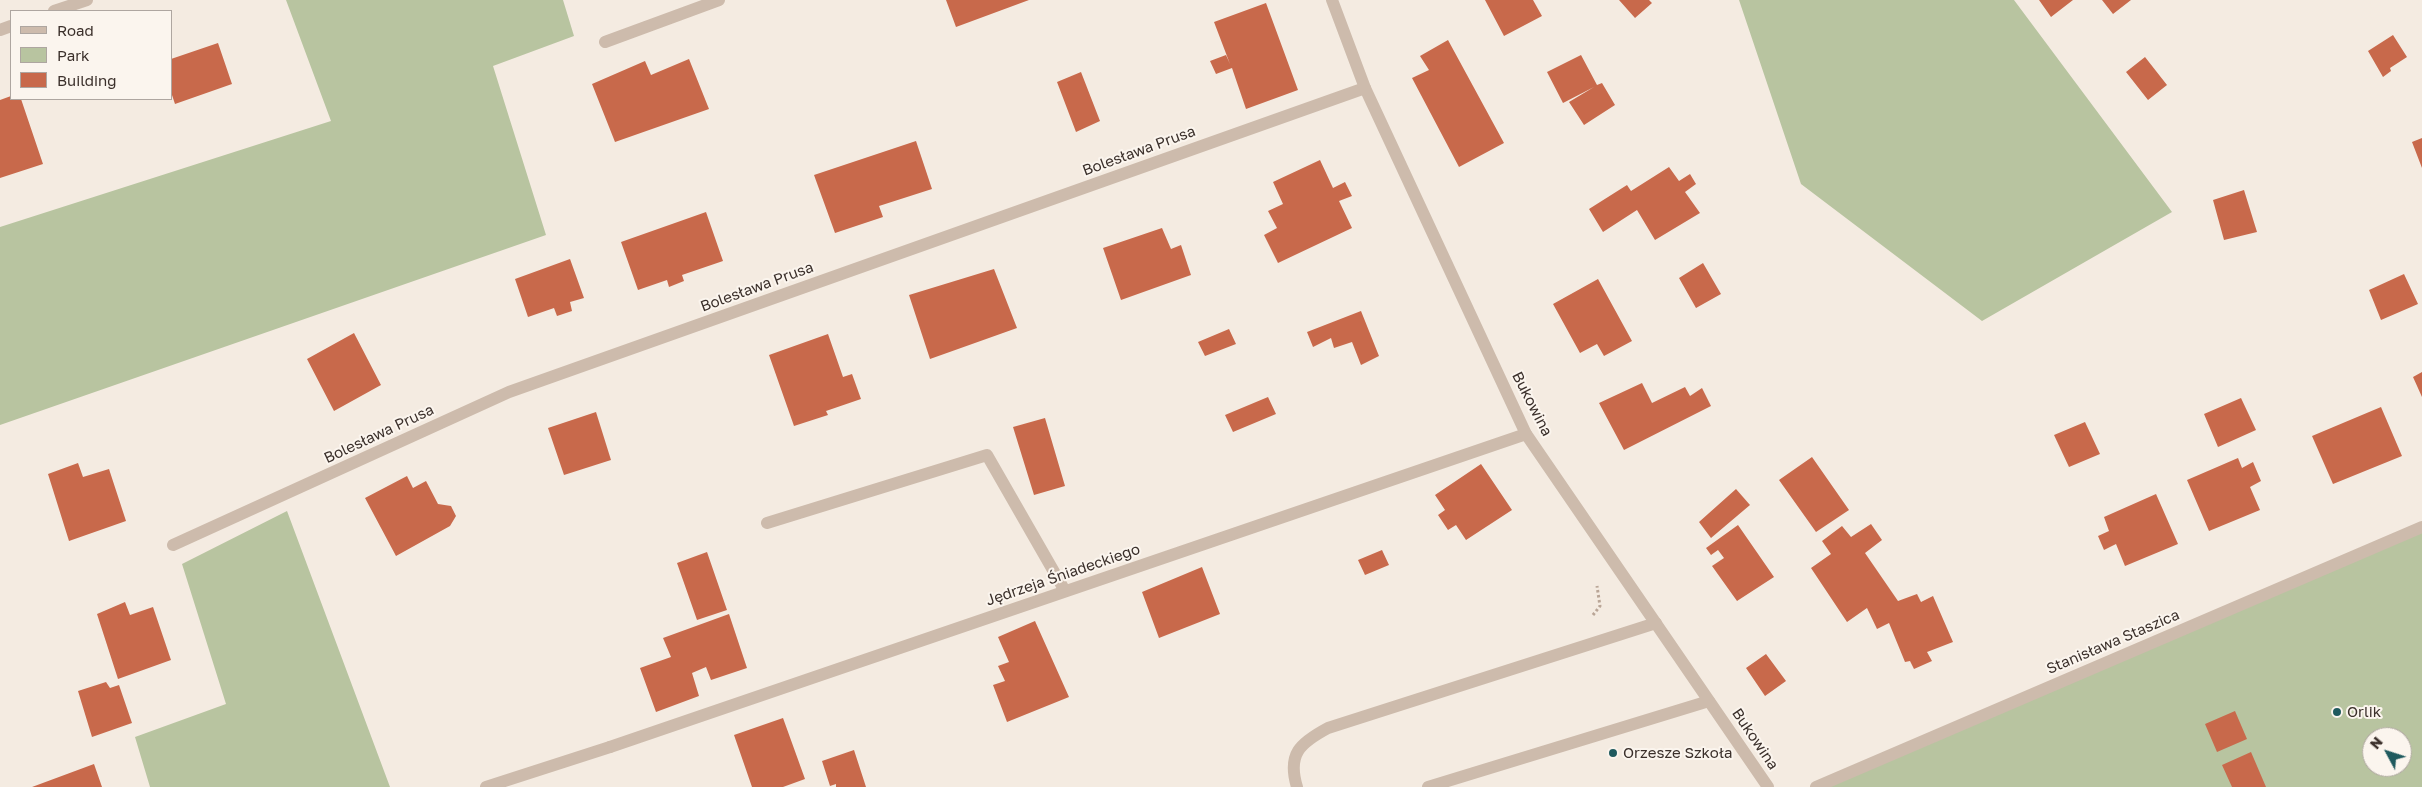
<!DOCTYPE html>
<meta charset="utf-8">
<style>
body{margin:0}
#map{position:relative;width:2422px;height:787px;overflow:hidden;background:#f4ebe1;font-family:"Golos Text",sans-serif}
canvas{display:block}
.legend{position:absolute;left:10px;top:10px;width:162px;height:90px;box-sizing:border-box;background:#fbf5ee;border:1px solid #aea6a0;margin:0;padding:6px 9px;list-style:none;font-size:15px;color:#3b302b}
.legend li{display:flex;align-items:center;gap:10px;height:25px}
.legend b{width:25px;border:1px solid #aea6a0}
.north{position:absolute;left:2362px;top:727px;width:50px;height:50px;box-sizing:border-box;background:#fbf5ee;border:1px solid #aea6a0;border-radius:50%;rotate:310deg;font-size:14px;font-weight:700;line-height:20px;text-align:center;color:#3b302b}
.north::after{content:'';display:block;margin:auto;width:18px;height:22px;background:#1f5a5e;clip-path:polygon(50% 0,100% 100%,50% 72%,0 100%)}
</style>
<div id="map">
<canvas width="2422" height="787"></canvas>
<ul class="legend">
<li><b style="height:6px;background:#cdbbac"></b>Road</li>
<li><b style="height:14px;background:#b8c4a0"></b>Park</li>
<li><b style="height:14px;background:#c8694b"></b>Building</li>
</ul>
<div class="north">N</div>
</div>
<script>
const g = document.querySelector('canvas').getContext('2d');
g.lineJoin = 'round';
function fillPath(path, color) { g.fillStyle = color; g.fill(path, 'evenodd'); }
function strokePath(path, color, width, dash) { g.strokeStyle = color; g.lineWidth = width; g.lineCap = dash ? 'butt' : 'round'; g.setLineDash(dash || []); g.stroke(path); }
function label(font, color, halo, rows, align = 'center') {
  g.font = font + ' "Golos Text",sans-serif'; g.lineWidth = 4; g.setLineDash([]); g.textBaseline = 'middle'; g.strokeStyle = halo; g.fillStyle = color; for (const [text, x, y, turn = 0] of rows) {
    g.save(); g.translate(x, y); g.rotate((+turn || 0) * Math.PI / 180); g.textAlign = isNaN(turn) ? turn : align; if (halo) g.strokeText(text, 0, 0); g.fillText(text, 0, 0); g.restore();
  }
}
const green = new Path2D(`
 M286,0H563L574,36L493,66L546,235L0,425V227L331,121Z
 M1739,0H2014L2172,212L1982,321L1801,184Z
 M287,511L390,787H150L135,737L226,704L182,564Z
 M2422,527V787H1817ZM2372,737H2402V767H2372Z`);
const building = new Path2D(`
 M946,0H1029L956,27Z
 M1485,0H1533L1542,16L1504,36Z
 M1619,0H1649L1652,3L1635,18Z
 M2039,0H2073L2051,17Z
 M2102,0H2131L2113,14Z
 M1266,3L1298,90L1246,109L1232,68L1216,74L1210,61L1226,55L1230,64L1214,22Z
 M2393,35L2407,57L2390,68L2391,71L2383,77L2368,51Z
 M1448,40L1504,143L1459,167L1412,78L1429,70L1420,56Z
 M218,43L232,84L175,104L171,92V59Z
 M1581,55L1597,85L1602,83L1615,105L1584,125L1569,102L1594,87L1563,103L1547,72Z
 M2145,57L2167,85L2148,100L2126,72Z
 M689,59L709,109L615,142L592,84L645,61L651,75Z
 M1081,72L1100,121L1076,132L1057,82Z
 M11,96V99H21L43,164L0,178V100Z
 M2422,138V168L2412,142Z
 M916,141L932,189L879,206L883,217L835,233L814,175Z
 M1320,160L1333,188L1345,182L1352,196L1339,201L1352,228L1278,263L1264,235L1277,228L1268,211L1283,204L1273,182Z
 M1669,167L1679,181L1690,174L1696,184L1685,192L1700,213L1655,240L1637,210L1603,232L1589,209L1627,185L1631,191Z
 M2244,190L2257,232L2224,240L2213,200Z
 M706,212L723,261L682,275L684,281L669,287L667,280L638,290L621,242Z
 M1162,228L1171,249L1181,245L1191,275L1121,300L1103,248Z
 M570,259L584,298L570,302L572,311L557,316L554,308L528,317L515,279Z
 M1703,263L1721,294L1696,308L1679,278Z
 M994,269L1017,328L930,359L909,295Z
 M2404,274L2418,304L2381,320L2369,290Z
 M1598,279L1632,341L1604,356L1597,344L1580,353L1553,304Z
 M1361,311L1379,356L1361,365L1352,342L1334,348L1331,338L1313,347L1307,332Z
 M1229,329L1236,344L1205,356L1198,342Z
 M354,333L381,385L334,411L307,359Z
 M828,334L843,377L852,374L861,399L826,411L828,415L794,426L769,355Z
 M2422,372V397L2413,377Z
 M1642,383L1652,403L1685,387L1690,396L1702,388L1711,406L1624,450L1599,403Z
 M1268,397L1276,414L1233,432L1225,415Z
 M2241,398L2256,430L2218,447L2204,414Z
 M2381,407L2402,456L2333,484L2312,436Z
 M596,412L611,460L564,475L548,428Z
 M1045,418L1065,486L1034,495L1013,427Z
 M2085,422L2100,454L2069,467L2054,435Z
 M1812,457L1849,510L1816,532L1779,480Z
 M2238,458L2242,468L2253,462L2261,481L2250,487L2260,510L2209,531L2187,480Z
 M78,463L83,477L109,469L126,521L69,541L48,474Z
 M1481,464L1512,510L1466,540L1456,525L1448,530L1438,515L1445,510L1435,495Z
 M407,476L413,488L426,481L438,504L451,506L456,516L450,526L396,556L365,498Z
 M1736,489L1750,505L1711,538L1699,522Z
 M2156,494L2178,544L2125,566L2116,544L2104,550L2098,536L2109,531L2104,517Z
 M1871,524L1882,540L1865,553L1898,601L1917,594L1921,602L1933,596L1953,642L1927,652L1932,661L1914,669L1910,661L1905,662L1889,623L1877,629L1867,608L1847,622L1811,568L1831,554L1822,541L1842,526L1851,537Z
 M1738,525L1774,577L1737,601L1712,566L1724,558L1718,550L1711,555L1706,548Z
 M1382,550L1389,565L1365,575L1358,560Z
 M707,552L727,610L697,620L677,563Z
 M1202,567L1220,614L1159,638L1142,592Z
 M125,602L130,615L153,607L171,660L118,679L97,614Z
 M729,614L747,668L711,680L706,667L692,673L699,696L656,712L640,668L671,657L663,638Z
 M1035,621L1069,697L1007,722L993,685L1005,681L998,666L1009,662L998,637Z
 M1766,654L1786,681L1765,696L1746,668Z
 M106,682L110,688L119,685L132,723L92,737L78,691Z
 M2235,711L2247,739L2217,752L2205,724Z
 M783,718L805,779L783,787H752L734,735Z
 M854,750L866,787H836V784L830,786L822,761Z
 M2251,752L2266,787H2232L2222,765Z
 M94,764L102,787H32Z`);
const path = new Path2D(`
 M1593,615L1600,606L1597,586`);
const service = new Path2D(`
 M54,11L87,0
 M0,30L11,26
 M605,42L719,0
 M767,523L987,455L1065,591
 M486,787L610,747
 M1297,787C1287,754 1300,743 1328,728L1656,623
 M1428,787L1709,701`);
const minor = new Path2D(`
 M173,545L509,392L1365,88
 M610,747L1526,434
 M1816,787L2422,527`);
const tertiary = new Path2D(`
 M1332,0L1365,88L1526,434L1768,787`);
const markers = [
 [2337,712,5,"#1f5a5e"],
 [1613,753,5,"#1f5a5e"]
];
const streetNames = [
 ["Bolesława Prusa",1139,151,-20],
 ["Bolesława Prusa",757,287,-20],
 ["Bukowina",1532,404,63],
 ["Bolesława Prusa",379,434,-25],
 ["Jędrzeja Śniadeckiego",1063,575,-19],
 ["Stanisława Staszica",2113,642,-23],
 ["Bukowina",1755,739,56]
];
const poiNames = [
 ["Orlik",2347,712],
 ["Orzesze Szkoła",1623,753]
];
fillPath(green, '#b8c4a0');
fillPath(building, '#c8694b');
strokePath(path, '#b9a596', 3, [2.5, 2.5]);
strokePath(service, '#cdbbac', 12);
strokePath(minor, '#cdbbac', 12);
strokePath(tertiary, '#cdbbac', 12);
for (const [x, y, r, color] of markers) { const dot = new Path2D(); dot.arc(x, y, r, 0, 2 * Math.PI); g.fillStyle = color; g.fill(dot); strokePath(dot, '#fbf5ee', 2); }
label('15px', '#3b302b', '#fbf5ee', streetNames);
label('15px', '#3b302b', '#fbf5ee', poiNames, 'left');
</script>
